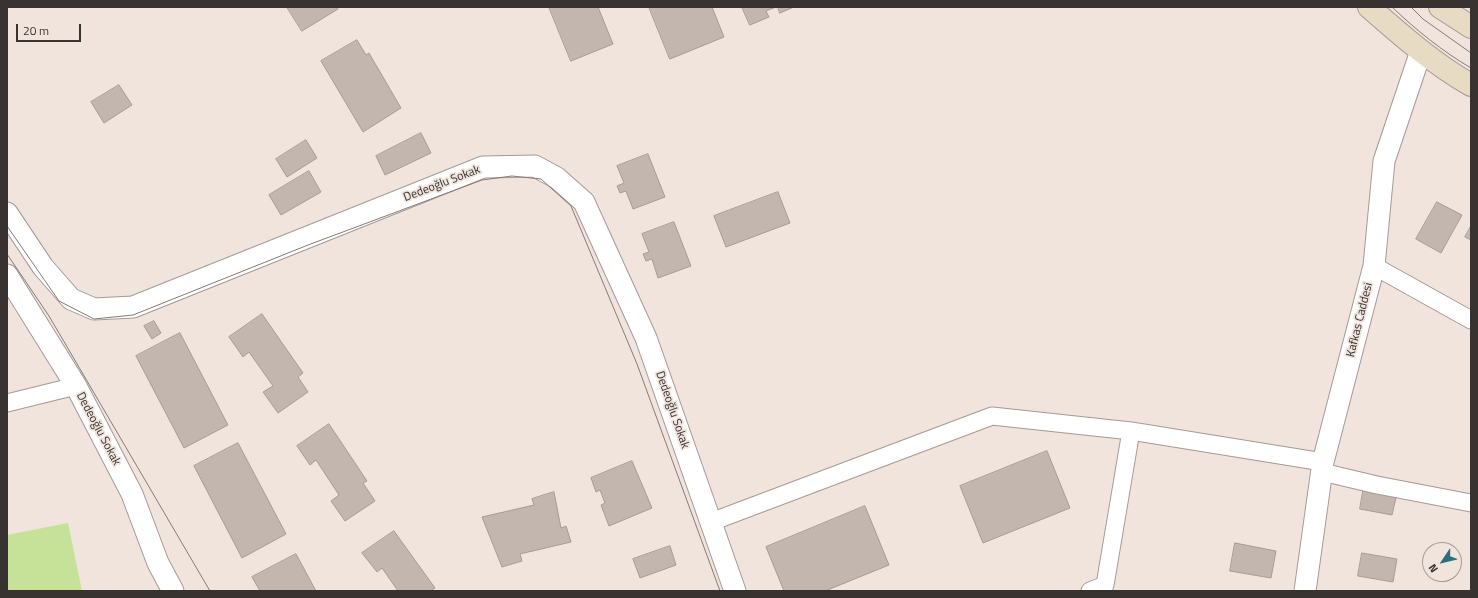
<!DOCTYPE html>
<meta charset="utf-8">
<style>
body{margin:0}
#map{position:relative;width:1478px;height:598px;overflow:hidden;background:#f0e4dd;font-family:"Titillium Web",sans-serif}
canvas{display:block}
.frame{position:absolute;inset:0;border:8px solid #383330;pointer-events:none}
.north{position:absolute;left:1422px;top:542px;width:40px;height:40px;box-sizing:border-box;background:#f0e4dd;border:1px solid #a69d98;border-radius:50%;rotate:235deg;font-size:11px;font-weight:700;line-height:16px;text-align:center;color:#383330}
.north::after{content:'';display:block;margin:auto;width:14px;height:18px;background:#2b6f7f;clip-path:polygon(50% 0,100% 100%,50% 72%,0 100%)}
.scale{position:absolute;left:16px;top:24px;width:65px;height:18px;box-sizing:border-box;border:2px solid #383330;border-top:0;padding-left:5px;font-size:12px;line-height:14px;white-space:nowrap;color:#383330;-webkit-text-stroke:3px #f0e4dd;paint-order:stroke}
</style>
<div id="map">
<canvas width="1478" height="598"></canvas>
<div class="frame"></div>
<div class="north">N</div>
<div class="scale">20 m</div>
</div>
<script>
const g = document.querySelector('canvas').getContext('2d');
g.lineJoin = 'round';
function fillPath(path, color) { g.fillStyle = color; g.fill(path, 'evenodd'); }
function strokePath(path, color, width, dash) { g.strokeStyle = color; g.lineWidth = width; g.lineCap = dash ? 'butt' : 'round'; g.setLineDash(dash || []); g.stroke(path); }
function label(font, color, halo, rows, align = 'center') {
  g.font = font + ' "Titillium Web",sans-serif'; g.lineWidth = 3.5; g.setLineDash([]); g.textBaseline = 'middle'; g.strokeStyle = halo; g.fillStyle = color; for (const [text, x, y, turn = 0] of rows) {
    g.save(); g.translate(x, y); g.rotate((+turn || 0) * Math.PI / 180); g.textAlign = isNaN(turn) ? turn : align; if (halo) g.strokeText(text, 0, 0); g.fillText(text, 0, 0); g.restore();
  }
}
const green = new Path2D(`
 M68,523L82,591H7V535Z`);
const building = new Path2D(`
 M287,7H337L338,9L302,31Z
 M549,7H598L613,44L571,61Z
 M649,7H712L724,37L670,59Z
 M742,7H776L766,11L769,17L750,25Z
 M778,7H794L780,13Z
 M357,40L366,55L369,53L401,108L363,132L321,61Z
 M119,85L132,105L104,123L91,102Z
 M421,133L431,153L385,175L376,156Z
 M306,140L317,158L287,177L276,159Z
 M648,154L665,197L633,209L626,191L620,193L617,186L624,183L617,166Z
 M309,171L321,192L281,215L269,195Z
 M778,192L790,223L726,247L714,216Z
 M1437,202L1462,215L1441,253L1416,239Z
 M674,222L691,266L658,278L652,259L646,261L643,254L649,252L642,234Z
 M1471,226V240L1465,237Z
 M262,314L303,373L298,377L308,392L278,413L263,392L273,386L249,352L243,357L229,337Z
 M154,321L161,333L152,339L144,326Z
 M180,333L228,425L184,448L136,356Z
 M329,424L367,481L363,483L375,501L345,521L331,501L339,495L316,460L310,465L297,446Z
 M238,443L286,534L242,558L194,466Z
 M1047,451L1070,508L983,543L960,486Z
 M632,461L652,508L609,526L601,505L605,503L600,490L596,492L591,478Z
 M1364,486L1397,493L1392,515L1360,509Z
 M554,492L561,528L566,526L571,542L520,554L522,561L502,567L482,517L534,505L532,499Z
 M865,506L889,565L825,591H784L766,547Z
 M394,531L435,588L430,591H398L382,568L377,572L362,553Z
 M1235,543L1276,551L1271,578L1230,571Z
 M670,546L676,565L640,578L633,559Z
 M1362,553L1397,559L1393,582L1358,576Z
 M296,554L316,591H260L252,577Z`);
const minor = new Path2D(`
 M1374,266L1471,320
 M7,403L76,386
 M1322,472L1377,485L1471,503
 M711,522L992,416L1131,431L1323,462
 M1090,591L1105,585L1131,431`);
const tertiary = new Path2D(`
 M7,213L43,267L71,299L94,309L133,307L483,167L535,166L557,178L584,202L646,338L735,591
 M7,275L76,386L132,494L158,563L173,591
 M1305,591L1323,462L1374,266L1384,161L1421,51`);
const secondary = new Path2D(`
 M1369,7C1401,35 1434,64 1471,85
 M1440,7L1471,27`);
const tram = new Path2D(`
 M1392,7C1416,30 1442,51 1471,68
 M1411,7L1423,19L1471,53
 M7,226L59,301L94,319L133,315L308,245L482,180L512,176L541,179L571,206L637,364L720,591
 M7,254L49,316L210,591`);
const streetNames = [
 ["Dedeoğlu Sokak",442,184,-21],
 ["Kafkas Caddesi",1360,320,-76],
 ["Dedeoğlu Sokak",672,410,71],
 ["Dedeoğlu Sokak",98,429,62]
];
fillPath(green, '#c6e299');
fillPath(building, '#c2b6af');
strokePath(building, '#a79b95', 1);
strokePath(minor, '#a59a94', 19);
strokePath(tertiary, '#a59a94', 23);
strokePath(secondary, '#a59a94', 24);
strokePath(minor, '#fff', 17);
strokePath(tertiary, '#fff', 21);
strokePath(secondary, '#e7dbc3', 22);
strokePath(tram, '#847c77', 1);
label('12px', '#383330', '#f0e4dd', streetNames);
</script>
